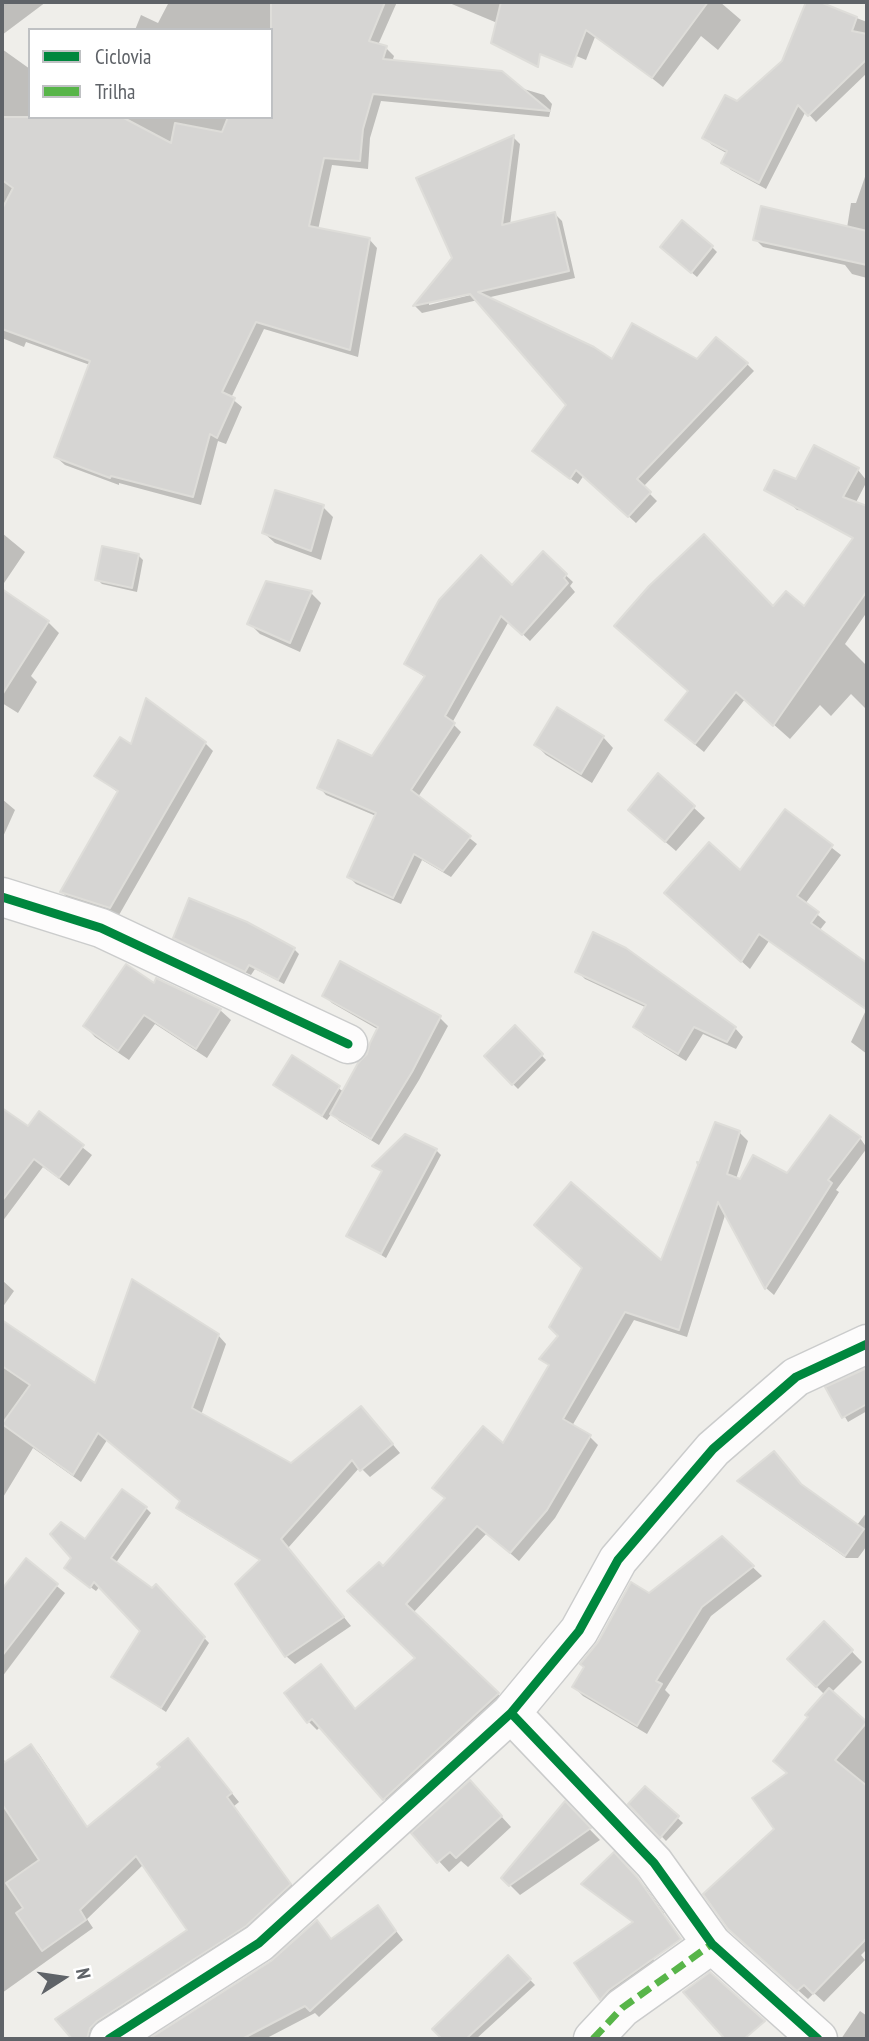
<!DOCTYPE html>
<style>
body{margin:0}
#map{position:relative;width:869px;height:2041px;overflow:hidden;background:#efeeea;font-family:"PT Sans Narrow",sans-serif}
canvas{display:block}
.frame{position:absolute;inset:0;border:4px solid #5f6368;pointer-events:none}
.legend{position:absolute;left:28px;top:28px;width:245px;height:91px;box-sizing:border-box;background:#fff;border:2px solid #bfc1c3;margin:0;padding:9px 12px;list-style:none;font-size:21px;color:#5f6368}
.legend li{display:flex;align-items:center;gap:14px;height:35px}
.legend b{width:35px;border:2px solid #bfc1c3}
.north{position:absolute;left:28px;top:1943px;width:70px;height:70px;-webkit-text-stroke:5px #fff;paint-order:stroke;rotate:78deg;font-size:19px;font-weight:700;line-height:28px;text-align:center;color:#5f6368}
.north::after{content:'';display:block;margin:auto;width:24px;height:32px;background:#5f6368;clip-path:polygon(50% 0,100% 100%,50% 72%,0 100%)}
</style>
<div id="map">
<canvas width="869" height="2041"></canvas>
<div class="frame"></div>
<ul class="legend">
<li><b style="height:9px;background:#00873e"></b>Ciclovia</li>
<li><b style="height:9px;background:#58b549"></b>Trilha</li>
</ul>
<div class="north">N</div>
</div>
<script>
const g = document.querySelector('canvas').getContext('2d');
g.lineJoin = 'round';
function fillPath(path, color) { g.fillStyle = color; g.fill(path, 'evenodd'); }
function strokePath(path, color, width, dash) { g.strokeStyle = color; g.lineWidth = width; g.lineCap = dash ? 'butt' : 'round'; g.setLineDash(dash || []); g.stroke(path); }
const shadow = new Path2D(`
 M2,2H46L2,35Z
 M169,2H294L284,147L346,2H397L378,45L386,48L394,56L392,62L453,68L544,95L552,104L549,117L381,101L370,138L368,169L332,165L318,230L369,239L377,248L358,357L264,329L231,398L242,407L226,444L218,441L201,505L119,483V485L65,465L56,457L90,365L26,342L24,347L2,338V286L9,268L2,265V49L30,69V117H271V30H135L141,15L158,23Z
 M447,2H634L621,56L595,37L586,60Z
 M664,2H720L741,20L718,50L701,36L663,87L623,55Z
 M808,2H815L867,22V73L816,122L806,111L766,189L731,170L724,163L728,154L712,145L704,138L737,103L784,62Z
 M513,137L520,144L510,225L555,214L562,221L575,278L486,298L613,361H698L747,364L754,371L643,487L657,501L636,523L584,475L578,484L542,458L568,405L478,300L422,313L415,306L454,259ZM478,290L479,293L429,305V301Z
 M867,171V278L852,274L845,265L763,247L755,239L847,228L851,203H856Z
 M712,247L717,252L697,277L667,252Z
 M858,470L867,481L848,518L797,510L787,500Z
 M323,507L333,517L321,560L275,543L264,533Z
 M2,533L25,552L2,586Z
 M854,540L867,545V612L845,644L867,666V710L851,694L831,716L820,705L790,739L745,699L704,752L676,729L667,720L773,608L804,609Z
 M543,554L573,582L570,586L575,592L530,641L509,621L452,723L461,732L418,797L477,844L451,877L422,860L401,904L356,884L349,877L376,816L326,795L319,787L373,758L426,678L406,664L512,588Z
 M138,555L143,560L137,592L102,584L97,579Z
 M2,592L48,622L59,633L31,676L37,682L18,713L2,703Z
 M311,593L321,603L300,652L260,634L250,624Z
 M603,737L613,748L592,783L546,755L536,745Z
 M205,743L213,751L119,915L70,900L62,892L119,793L96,776L132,747Z
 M659,776L705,818L676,851L640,820Z
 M2,799L15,810L2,839Z
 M786,812L841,855L805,904L826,922L819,931L867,967V972L849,998L769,941L750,969L675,901L740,873Z
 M175,937L294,949L299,954L284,984L255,969L251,975L180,942Z
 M341,963L440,1018L448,1026L419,1080L379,1145L339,1121L332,1113L327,1120L275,1085L292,1057L344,1092L369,1055L379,1030L332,1003L324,995Z
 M577,971L735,1028L743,1037L736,1049L703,1034L686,1061L644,1035L636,1027L647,1008L585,979Z
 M157,980L220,1010L231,1020L207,1058L155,1024L129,1060L95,1037L85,1026L155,985Z
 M867,1008V1054L851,1042Z
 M515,1028L546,1060L518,1089L486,1057Z
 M2,1110L28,1128L39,1113L92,1155L69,1186L43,1167L2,1222Z
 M739,1132L748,1141L736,1179L741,1181L788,1176L860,1138L867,1148L836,1190L839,1192L774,1295L766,1288L726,1212L687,1337L634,1320L572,1426L590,1437L598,1445L555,1518L519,1561L487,1533L413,1613L506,1702L392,1807L321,1726L317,1730L309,1722L329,1675L356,1710L417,1658L383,1568L503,1446L550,1367L542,1359L662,1263Z
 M405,1136L436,1150L441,1155L386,1258L349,1235L383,1173L375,1166Z
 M2,1280L14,1291L2,1308Z
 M2,1323L96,1386L218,1335L226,1344L201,1415L291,1466L369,1416L400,1453L370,1477L360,1467L288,1548L351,1626L295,1664L286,1656L261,1561L186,1515L178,1507L182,1501L107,1440L81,1482L33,1448L2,1499Z
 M867,1370V1411L848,1422L828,1388Z
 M740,1481L804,1489L857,1525L867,1512V1548L866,1547L858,1558H846L748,1489Z
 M146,1508L151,1513L115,1564L152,1590L155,1587L209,1643L166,1712L113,1677L142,1631L100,1586L96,1591L71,1573L85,1542Z
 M722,1538L762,1576L711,1616L665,1690L670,1695L647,1734L583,1696L574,1687L649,1595Z
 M22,1567H34L65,1593L2,1677V1591Z
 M824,1623L862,1662L832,1692L867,1724V1949L861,1955L865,1960L824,2002L814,1993L808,1999L740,1939L776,1829L789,1774L825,1695L789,1659Z
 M31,1746L39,1754L88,1828L195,1748L239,1802L234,1806L298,1893L97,2039H75L58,2019L190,1931L144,1864L87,1919L93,1928L2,1993V1757L6,1763Z
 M645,1788L683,1823L666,1841L631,1804Z
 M480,1793L511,1827L468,1867L461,1861L449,1872L414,1834Z
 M565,1804L600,1840L520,1895L503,1878Z
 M614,1855L646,1888L664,1913L648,1933L584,1884Z
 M378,1907L403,1940L319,2017L315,2013L265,2039H152L272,1963L317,1922L332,1940Z
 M624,1930L658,1964L606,2003L601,1999Z
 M508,1957L535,1985L476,2039H444L434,2029Z
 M860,2011L867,2016V2039H841Z`);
const building = new Path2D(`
 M271,2H385L369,41L387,46L383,59L502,71L550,111L373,94L363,129L360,161L324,158L309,226L370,238L350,350L256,322L222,392L235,398L217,438L210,434L193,497L111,476L110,478L54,457L90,361L2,329V209L13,188L2,180V117H122L171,143L175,123L222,132L228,117H271Z
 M501,2H708L652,78L586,30L572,67L540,54L538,67L491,43Z
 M806,2H820L857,17L852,31L867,34V59L808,116L798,105L759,183L721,163L727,151L702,138L725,95L737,101L782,61Z
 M514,135L502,225L555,212L569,271L478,292L594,347L612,359L632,323L697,359L716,337L748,363L637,479L651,492L628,517L576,470L570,479L532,451L566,405L470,294L413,306L452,258L416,178Z
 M761,206L867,231V265L753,240Z
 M682,220L713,246L691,273L660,247Z
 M814,445L859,468L843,497L867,506V591L773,726L736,692L695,744L665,720L688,691L614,626L649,586L704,534L773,606L786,591L804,606L853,538L764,490L774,470L796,479Z
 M275,490L324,505L311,551L262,533Z
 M102,546L139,554L132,588L95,580Z
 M543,551L567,574L564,578L568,583L522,635L501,616L445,716L455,723L411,790L471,836L443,871L414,854L393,898L347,877L376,813L317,788L338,740L372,756L425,676L404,664L439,600L481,555L512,585Z
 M266,581L312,591L290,643L247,624Z
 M2,589L49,621L2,695Z
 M146,698L206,742L110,908L60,892L118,791L94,776L120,737L131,744Z
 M557,707L604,736L581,774L534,745Z
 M658,773L695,806L665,842L628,810Z
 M785,809L833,845L797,896L819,912L811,923L867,963V1010L759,934L741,962L664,893L709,842L740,870Z
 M189,898L247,922L295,948L278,980L249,965L245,972L173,938Z
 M593,932L626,948L736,1027L727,1042L694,1027L678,1054L633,1027L646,1005L575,972Z
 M340,961L441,1016L412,1072L371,1139L330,1114L358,1063L367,1054L370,1043L378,1027L322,996Z
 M126,964L154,983L156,978L221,1009L196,1049L144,1015L118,1051L83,1026Z
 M515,1025L543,1054L512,1085L484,1056Z
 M292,1055L340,1086L322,1116L273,1085Z
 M2,1108L28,1126L39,1111L84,1145L59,1178L34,1159L2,1201Z
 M830,1115L861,1137L828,1180L832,1183L765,1289L718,1202L679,1330L625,1312L563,1419L591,1435L547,1510L510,1553L477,1526L406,1604L499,1693L383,1800L312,1719L307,1723L284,1693L321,1664L355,1709L415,1658L347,1591L379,1562L383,1566L445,1498L432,1488L483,1426L503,1443L549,1365L539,1359L558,1336L549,1327L582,1268L534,1225L571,1182L661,1260L698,1165L697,1162L699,1163L715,1122L740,1131L727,1174L740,1179L753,1155L787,1173Z
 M405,1134L437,1149L381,1254L346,1236L382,1171L372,1166Z
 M132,1279L219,1334L192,1408L291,1463L361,1406L393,1444L360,1471L352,1460L281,1539L344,1617L285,1657L235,1584L260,1560L176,1508L180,1501L98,1433L73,1475L2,1424L30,1385L2,1366V1320L95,1383Z
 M867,1368V1404L842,1418L825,1387Z
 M774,1451L801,1484L864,1529L845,1556L737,1481Z
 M122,1489L147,1507L111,1558L152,1588L156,1584L205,1637L161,1708L111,1677L140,1631L94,1582L90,1588L64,1568L71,1558L50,1534L61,1522L85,1539Z
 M722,1536L754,1566L702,1607L656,1681L662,1684L637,1726L572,1687L584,1667L580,1664L598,1642L631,1582L649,1593Z
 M26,1558L58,1584L2,1656V1589Z
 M824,1621L853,1650L816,1687L787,1659Z
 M829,1688L867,1722L835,1760L867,1786V1938L813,1994L804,1985L797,1991L728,1929L703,1894L774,1829L752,1798L787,1773L773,1761L808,1717L805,1715Z
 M188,1738L232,1793L227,1797L291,1884L246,1926L97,2021L90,2028L87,2039H72L55,2019L187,1930L136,1856L80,1910L86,1920L42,1951L16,1913L23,1908L6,1883L39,1860L2,1804V1764L31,1744L87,1827L160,1767L157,1764Z
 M470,1780L502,1816L456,1858L450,1852L437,1863L411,1833Z
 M645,1786L679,1816L660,1838L628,1804Z
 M565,1801L591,1828L509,1886L501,1878Z
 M614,1852L637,1877L681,1939L609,1990L600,2000L574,1963L633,1922L581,1884Z
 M378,1905L396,1931L310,2011L305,2006L242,2039H149L271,1961L317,1920L331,1939Z
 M508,1955L531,1979L466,2039H442L432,2029Z
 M710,1972L765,2021L744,2039H725L683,1992Z`);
const street = new Path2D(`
 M2,897L101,928L348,1044
 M511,1713L654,1863L712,1944L818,2039
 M109,2039L259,1943L511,1713L579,1631L618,1560L713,1449L796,1377L867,1344
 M593,2039L622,2008L712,1944`);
const quiet = new Path2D(`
 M593,2039L622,2008L712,1944`);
const cycleway = new Path2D(`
 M2,897L101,928L348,1044
 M511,1713L654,1863L712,1944L818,2039
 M109,2039L259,1943L511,1713L579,1631L618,1560L713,1449L796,1377L867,1344`);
fillPath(shadow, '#0003');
fillPath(building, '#d6d5d3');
strokePath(building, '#deddd9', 2);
strokePath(street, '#cbcccc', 41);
strokePath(street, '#fdfcfc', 38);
strokePath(quiet, '#58b549', 7, [14, 7]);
strokePath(cycleway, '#00873e', 9);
</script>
